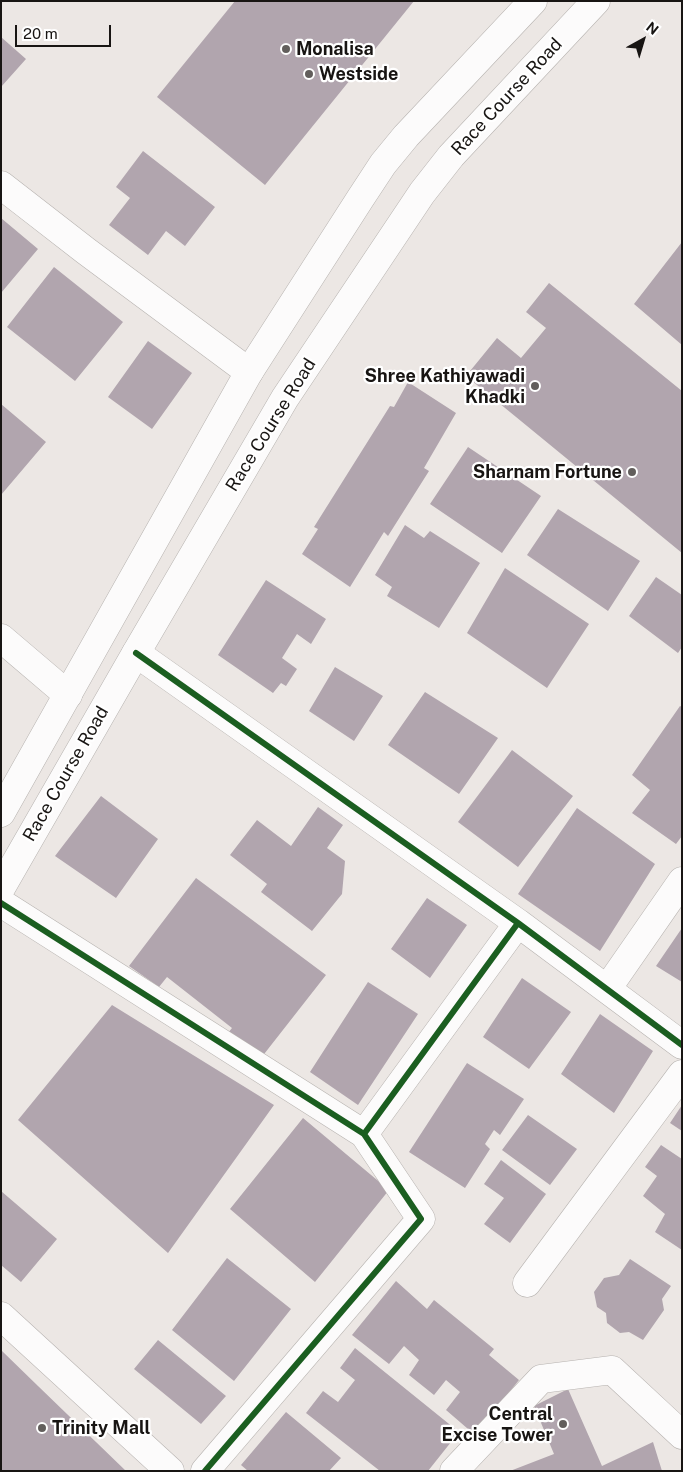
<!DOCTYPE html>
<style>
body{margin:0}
#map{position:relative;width:683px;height:1472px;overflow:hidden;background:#ece7e4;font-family:"Public Sans",sans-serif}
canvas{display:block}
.frame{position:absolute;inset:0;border:2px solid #181513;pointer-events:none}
.north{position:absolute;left:618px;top:15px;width:50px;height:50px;-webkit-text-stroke:4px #fff;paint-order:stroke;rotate:39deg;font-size:14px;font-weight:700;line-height:20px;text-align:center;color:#181513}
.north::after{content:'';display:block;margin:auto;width:18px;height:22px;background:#181513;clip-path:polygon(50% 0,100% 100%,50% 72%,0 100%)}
.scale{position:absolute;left:15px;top:25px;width:96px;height:22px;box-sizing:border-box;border:2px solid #181513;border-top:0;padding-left:6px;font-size:15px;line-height:18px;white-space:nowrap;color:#181513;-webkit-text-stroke:4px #fff;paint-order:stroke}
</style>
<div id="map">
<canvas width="683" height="1472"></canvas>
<div class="frame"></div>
<div class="north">N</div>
<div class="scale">20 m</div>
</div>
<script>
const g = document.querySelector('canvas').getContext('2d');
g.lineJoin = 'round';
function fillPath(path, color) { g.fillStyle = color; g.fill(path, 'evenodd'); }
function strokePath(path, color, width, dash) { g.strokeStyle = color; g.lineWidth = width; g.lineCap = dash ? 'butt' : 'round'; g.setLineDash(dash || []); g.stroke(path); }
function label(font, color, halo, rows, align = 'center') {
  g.font = font + ' "Public Sans",sans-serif'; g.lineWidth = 4.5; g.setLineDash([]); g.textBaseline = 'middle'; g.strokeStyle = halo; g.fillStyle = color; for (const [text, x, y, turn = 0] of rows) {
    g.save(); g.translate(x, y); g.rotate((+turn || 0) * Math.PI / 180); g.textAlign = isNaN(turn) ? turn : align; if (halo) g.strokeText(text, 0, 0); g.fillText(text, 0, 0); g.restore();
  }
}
const building = new Path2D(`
 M235,1H414L265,185L157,97Z
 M1,37L26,59L1,87Z
 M143,151L215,207L185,246L166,231L148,255L109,225L130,198L116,187Z
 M1,218L38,249L1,293Z
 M682,242V345L634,304Z
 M54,267L123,322L75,381L7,327Z
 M549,283L682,391V553L466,376L497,338L521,358L546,328L526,312Z
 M148,341L192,373L152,429L108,397Z
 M408,382L456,413L424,468L429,471L388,536L384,532L350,587L302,554L318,529L314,527L390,406L394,407Z
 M1,404L46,442L1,495Z
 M468,447L541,496L502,553L430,504Z
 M558,509L640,561L608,611L527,555Z
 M405,525L424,538L430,531L480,563L439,628L387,596L392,587L375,575Z
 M505,568L589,624L547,688L467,633Z
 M656,577L682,595V647L678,653L629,616Z
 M266,580L326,619L311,644L297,634L282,658L297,669L286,686L281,683L273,693L218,655Z
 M335,667L383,696L354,741L309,711Z
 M425,692L498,738L459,794L388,745Z
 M680,706L682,707V836L676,844L632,813L650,790L632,775Z
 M512,750L573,796L518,867L458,822Z
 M101,796L158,839L116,898L55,856Z
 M318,807L343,825L327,848L345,861L342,894L312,931L261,892L267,884L230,855L257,820L291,846Z
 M577,808L655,864L600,951L518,894Z
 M196,878L326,975L261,1058L228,1033L232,1028L167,977L159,987L129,966Z
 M427,898L467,925L430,978L391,949Z
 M682,928V982L656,966Z
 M522,978L571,1012L529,1069L483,1037Z
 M368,982L418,1014L358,1105L310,1072Z
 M112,1005L274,1105L168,1253L18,1120Z
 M600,1014L653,1051L614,1113L561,1074Z
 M467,1063L524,1099L500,1135L494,1130L485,1144L490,1149L465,1188L409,1152Z
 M682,1105V1131L670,1123Z
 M528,1115L577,1149L550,1185L502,1150Z
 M303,1118L389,1190L315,1282L230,1209Z
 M661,1145L682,1159V1250L655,1232L665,1214L643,1196L657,1176L645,1167Z
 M501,1160L546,1194L510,1243L484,1224L504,1198L484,1184Z
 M1,1191L57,1239L21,1282L1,1265Z
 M227,1258L291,1309L234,1381L172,1330Z
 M630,1259L671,1286L662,1299L664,1310L643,1340L629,1332L620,1333L607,1323L606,1313L597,1307L594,1292L604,1278L619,1275Z
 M396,1281L427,1309L434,1300L494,1349L489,1355L519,1380L475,1435L446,1410L460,1392L446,1380L434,1395L409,1375L419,1360L404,1346L389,1364L352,1335Z
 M158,1340L226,1396L201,1424L134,1369Z
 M355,1348L459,1432L428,1471H380L306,1413L323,1391L338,1402L355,1380L340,1368Z
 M1,1350L38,1386L126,1471H1Z
 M568,1389L602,1466L653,1442L662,1471H510L554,1454L534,1406Z
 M286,1412L341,1458L329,1471H248L241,1465Z`);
const minor = new Path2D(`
 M1,185L86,251L249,372
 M1,638L68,695
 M136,653L518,923L682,1045
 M1,903L364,1134
 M607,989L682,881
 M527,1283L682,1074
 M1,1316L170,1471
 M205,1471L421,1219L364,1134L518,923
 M454,1471L541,1379L612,1370L682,1435`);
const major = new Path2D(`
 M1,813L249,372L360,199L383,164L406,136L533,1
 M1,888L136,653L285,398L422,193L451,156L596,1`);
const cycleway = new Path2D(`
 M136,653L518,923L682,1045
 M1,903L364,1134
 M205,1471L421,1219L364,1134L518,923`);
const markers = [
 [286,49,5,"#625e5c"],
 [309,74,5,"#625e5c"],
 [535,386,5,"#625e5c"],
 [632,472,5,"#625e5c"],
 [563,1424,5,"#625e5c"],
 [42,1428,5,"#625e5c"]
];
const poiNames = [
 ["Monalisa",296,49],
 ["Westside",319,74],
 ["Shree Kathiyawadi",525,376,"right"],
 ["Khadki",525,397,"right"],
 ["Sharnam Fortune",622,472,"right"],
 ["Central",553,1414,"right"],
 ["Excise Tower",553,1435,"right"],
 ["Trinity Mall",52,1428]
];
const streetNames = [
 ["Race Course Road",507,97,-47],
 ["Race Course Road",271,425,-58],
 ["Race Course Road",66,774,-60]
];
fillPath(building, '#b1a5ae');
strokePath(minor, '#b6b2af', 29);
strokePath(major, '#b6b2af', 29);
strokePath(minor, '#fcfbfb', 28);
strokePath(major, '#fcfbfb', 28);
strokePath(cycleway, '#1b5e20', 6);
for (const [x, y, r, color] of markers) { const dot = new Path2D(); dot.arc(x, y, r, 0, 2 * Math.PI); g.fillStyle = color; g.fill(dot); strokePath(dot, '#fff', 2); }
label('bold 18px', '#181513', '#fff', poiNames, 'left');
label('18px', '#181513', '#fff', streetNames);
</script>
